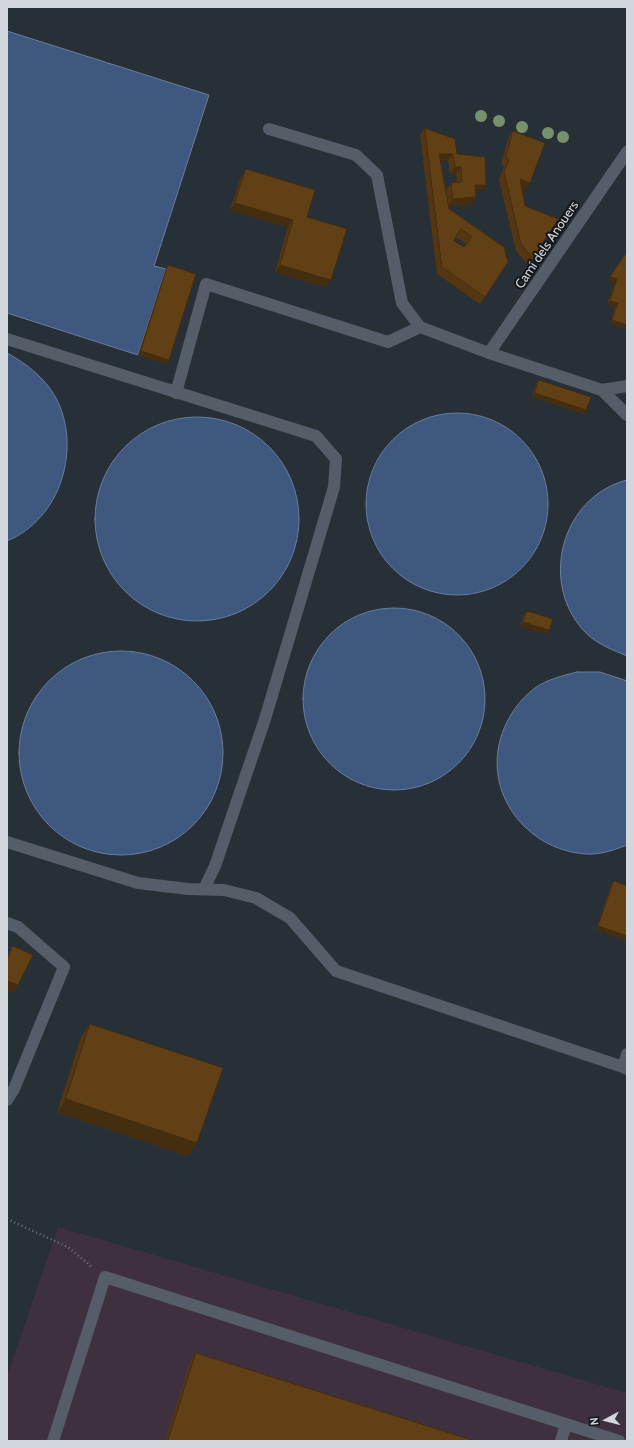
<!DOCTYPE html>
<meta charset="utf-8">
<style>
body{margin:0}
#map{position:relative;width:634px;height:1448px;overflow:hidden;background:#272f37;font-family:Cabin,sans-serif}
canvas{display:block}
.frame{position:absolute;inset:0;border:8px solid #d2d7dd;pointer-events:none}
.north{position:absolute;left:586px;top:1400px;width:40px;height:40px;-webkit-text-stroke:3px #13171a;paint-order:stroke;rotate:263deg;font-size:11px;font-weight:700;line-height:16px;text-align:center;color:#d2d7dd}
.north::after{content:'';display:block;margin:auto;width:14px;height:18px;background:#d2d7dd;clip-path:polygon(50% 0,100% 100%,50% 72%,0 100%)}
</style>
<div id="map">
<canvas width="634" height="1448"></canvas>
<div class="frame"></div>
<div class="north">N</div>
</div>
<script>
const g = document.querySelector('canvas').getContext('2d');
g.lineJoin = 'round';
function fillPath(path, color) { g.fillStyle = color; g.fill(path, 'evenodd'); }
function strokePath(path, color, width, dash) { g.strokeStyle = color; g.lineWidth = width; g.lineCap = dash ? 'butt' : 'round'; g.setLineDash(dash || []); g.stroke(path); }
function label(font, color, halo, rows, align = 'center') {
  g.font = font + ' Cabin,sans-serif'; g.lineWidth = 4; g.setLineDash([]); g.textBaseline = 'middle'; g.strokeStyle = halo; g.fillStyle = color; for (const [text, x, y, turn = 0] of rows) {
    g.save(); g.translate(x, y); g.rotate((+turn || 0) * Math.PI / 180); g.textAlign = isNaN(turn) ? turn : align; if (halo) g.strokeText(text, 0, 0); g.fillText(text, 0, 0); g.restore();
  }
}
const industrial = new Path2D(`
 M58,1227L627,1393V1441H7V1376Z`);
const water = new Path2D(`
 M7,31L209,95L154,266L166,269L138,355L7,313Z
 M7,353C27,364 45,378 56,398C82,448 61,519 7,541Z
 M366 504a91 91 0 1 1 182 0a91 91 0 1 1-182 0Z
 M95 519a102 102 0 1 1 204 0a102 102 0 1 1-204 0Z
 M627,480V656C613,650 599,645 587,634C538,586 560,497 627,480Z
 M303 699a91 91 0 1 1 182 0a91 91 0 1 1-182 0Z
 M19 753a102 102 0 1 1 204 0a102 102 0 1 1-204 0Z
 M577,672H600L627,681V845C614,850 600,855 586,854C526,850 482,792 502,734C508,716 520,699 535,688C548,679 562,676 577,672Z`);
const path = new Path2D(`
 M7,1219L68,1247L91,1266`);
const lane = new Path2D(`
 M269,129L356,155L377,175L402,303L420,327
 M7,339L316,436L336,459L334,487L265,719L215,866L204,889
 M602,390L627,415
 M176,393L206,284L388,342L420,327L489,353L602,390L627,386
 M7,842L138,883L188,889L224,890L256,898L290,918L336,971L623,1067
 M627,1054L623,1067L627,1069
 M53,1441L105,1277L619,1441
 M561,1441L566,1424`);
const street = new Path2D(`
 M489,353L627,152
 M7,923L18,927L64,967L14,1089L7,1100`);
const trees = [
 [481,116],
 [499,121],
 [522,127],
 [548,133],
 [563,137]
];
const wall = new Path2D(`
 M425,128L457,154L480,192H476V197L471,205L448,206L449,209L504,247L485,297L480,304L437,274L420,135ZM441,161H448L450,174H456L457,183H451L446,190ZM456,237L466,244L464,247L454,241Z
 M513,131L530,183L525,190L522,189L533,258L528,265L516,251L499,180L504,167L501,165L508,138Z
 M246,169L307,217L326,287L275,272L288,227L230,210L241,177Z
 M627,252V330L610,323L615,307L607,304L615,283L608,280Z
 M168,265L169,360L166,364L138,355L166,269Z
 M539,380L586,410L584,414L532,397L536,383Z
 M527,611L549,630L547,634L520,626L524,614Z
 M614,881L627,886L596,930L611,885Z
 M13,946L18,985L13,993L7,990V956Z
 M90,1024L188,1156L57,1112L81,1037Z
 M196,1353L475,1441H165L191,1360Z`);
const shadedWall = new Path2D(`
 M439,154H453L448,161H434Z
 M455,167H461L456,174H450Z
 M520,179L530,183L525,190L515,186Z
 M475,185H486L480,192H469Z
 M476,197L471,205L448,206L453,199Z
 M235,203L293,220L288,227L230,210Z
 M280,265L331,280L326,287L275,272Z
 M610,277L617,279L615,283L608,280Z
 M610,301L618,303L615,307L607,304Z
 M612,320L627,325V330L610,323Z
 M141,351L169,360L166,364L138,355Z
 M535,393L586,410L584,414L532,397Z
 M523,622L549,630L547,634L520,626Z
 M598,926L627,936V941L596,930Z
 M7,981L18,985L13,993L7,990Z
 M66,1099L197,1143L188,1156L57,1112Z`);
const building = new Path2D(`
 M425,128L455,139L457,154L485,157L486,185H475L476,197L453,199L451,183L462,182L461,167H455L453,154H439L449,209L504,247L508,262L485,297L442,267ZM461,229L472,237L464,247L454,241Z
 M513,131L545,143L530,183L520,179L525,206L558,219L533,258L521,244L504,172L509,160L506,157Z
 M246,169L315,190L307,217L347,229L331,280L280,265L293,220L235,203Z
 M627,252V325L612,320L618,303L610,301L617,279L610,277Z
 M168,265L196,274L169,360L141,351Z
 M539,380L591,397L586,410L535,393Z
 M527,611L553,619L549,630L523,622Z
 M614,881L627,886V936L598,926Z
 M13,946L33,955L18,985L7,981V960Z
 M90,1024L223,1068L197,1143L66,1099Z
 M196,1353L475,1441H168Z`);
const streetNames = [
 ["Camí dels Anouers",547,245,-56]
];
fillPath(industrial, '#3e303e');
fillPath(water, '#3e5880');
strokePath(water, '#6a7e9c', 1);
strokePath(path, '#70767e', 2.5, [1, 3]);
strokePath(lane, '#555e68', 12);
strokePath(street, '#555e68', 12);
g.fillStyle = '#77916d';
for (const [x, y] of trees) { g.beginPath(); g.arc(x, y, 6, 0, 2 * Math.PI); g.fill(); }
fillPath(wall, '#543712');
fillPath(shadedWall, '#452d0f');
fillPath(building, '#624015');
strokePath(building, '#452d0f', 1);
label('13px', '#d2d7dd', '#13171a', streetNames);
</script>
